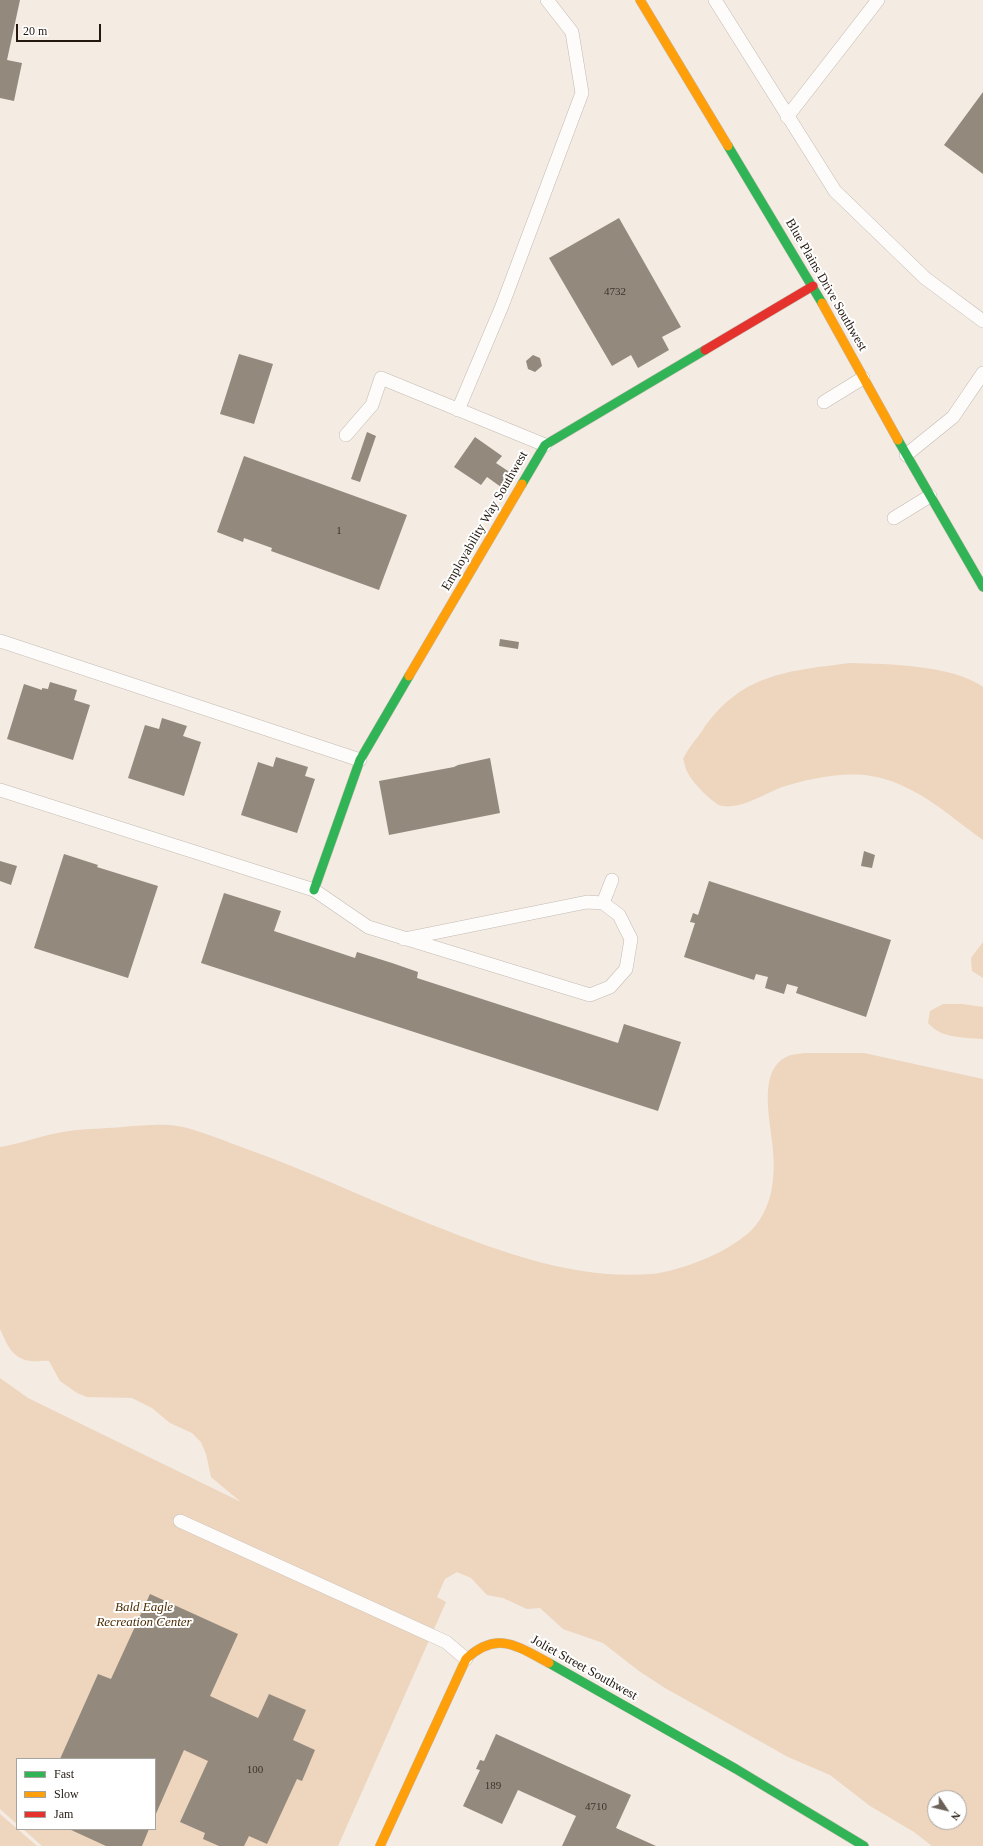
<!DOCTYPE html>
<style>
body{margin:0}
#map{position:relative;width:983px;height:1846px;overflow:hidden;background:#f4ebe2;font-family:Georgia,serif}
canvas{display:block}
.legend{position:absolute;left:16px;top:1758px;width:140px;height:72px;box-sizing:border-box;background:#fff;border:1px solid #a7a39f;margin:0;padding:5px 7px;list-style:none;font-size:12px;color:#22180f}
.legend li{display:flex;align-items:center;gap:8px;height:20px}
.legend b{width:20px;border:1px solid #a7a39f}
.north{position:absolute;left:927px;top:1790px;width:40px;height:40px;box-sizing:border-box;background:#fff;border:1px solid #a7a39f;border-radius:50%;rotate:125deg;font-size:11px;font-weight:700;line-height:16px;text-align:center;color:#22180f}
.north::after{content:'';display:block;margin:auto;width:14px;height:18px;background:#6c6259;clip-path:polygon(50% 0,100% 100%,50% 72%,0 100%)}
.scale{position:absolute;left:16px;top:24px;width:85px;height:18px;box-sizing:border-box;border:2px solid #22180f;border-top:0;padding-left:5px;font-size:12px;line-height:14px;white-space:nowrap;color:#22180f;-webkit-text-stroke:3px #fff;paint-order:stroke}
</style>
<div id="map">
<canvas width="983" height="1846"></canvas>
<ul class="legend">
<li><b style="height:5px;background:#30b455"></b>Fast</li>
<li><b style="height:5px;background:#ff9f0a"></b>Slow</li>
<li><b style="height:5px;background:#e5322d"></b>Jam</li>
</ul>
<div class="north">N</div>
<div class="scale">20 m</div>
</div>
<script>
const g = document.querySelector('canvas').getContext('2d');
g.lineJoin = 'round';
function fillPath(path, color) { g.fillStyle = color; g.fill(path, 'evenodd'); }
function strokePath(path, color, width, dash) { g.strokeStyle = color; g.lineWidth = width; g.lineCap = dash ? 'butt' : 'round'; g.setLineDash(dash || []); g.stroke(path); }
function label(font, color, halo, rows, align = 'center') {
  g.font = font + ' Georgia,serif'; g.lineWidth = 4; g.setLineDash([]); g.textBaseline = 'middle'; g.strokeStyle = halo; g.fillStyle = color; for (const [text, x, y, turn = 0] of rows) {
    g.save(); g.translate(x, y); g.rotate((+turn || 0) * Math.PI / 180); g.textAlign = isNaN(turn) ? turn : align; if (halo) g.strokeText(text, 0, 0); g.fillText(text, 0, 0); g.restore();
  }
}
const green = new Path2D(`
 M850,663C888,664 953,665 983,687V840C948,815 915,783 871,776C846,771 806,779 782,787C764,794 742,809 722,806C713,804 692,782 688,773C685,769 685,763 683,759C689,747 695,741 702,731C740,674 787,671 850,663Z
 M983,942V978L972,971L971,958Z
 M943,1004H962L983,1007V1039C963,1037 942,1039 928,1023L930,1011Z
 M805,1053H864L983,1079V1846H932L914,1832L870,1806L830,1775L788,1757L665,1688L639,1671L603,1643L563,1629L540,1608L527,1609L503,1598L487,1595L471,1578L457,1572L445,1579L437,1597L446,1602L338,1846H42L23,1829H155V1759H17V1824L0,1809V1378L28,1398L241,1502L211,1477L206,1454L201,1442L192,1433L170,1423L152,1408L132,1398L87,1397L77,1393L60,1381L49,1361C42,1360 37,1362 31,1361C12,1359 7,1344 0,1329V1147C21,1144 42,1135 63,1132C78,1129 93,1129 108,1128C132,1127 159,1122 183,1127C204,1132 224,1141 244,1148C317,1174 386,1208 458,1235C522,1259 582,1279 652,1274C673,1272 709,1259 727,1248C742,1239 755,1230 763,1214C775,1193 775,1164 772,1141C770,1116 757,1066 791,1055C795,1054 801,1054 805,1053ZM935,1798H959V1822H935Z
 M0,1814L37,1846H0Z`);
const building = new Path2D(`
 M0,0H20L7,60L22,63L14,101L0,98Z
 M983,92V174L944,145Z
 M619,218L681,327L662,337L669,350L638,368L631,355L612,366L549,258Z
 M239,354L273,364L254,424L220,414Z
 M533,355L540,358L542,366L535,372L528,369L526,361Z
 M367,432L376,436L360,482L351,479Z
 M475,437L502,456L496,463L511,473L501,487L487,477L481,485L454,467Z
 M244,456L407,515L379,590L271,551L272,548L244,538L243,542L217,532Z
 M500,639L519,642L518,649L499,646Z
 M50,682L77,690L74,700L90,705L73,760L7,739L24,684L42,690V688L48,689Z
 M162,718L187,726L183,736L201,742L184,796L128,778L145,725L159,729Z
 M276,757L308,767L305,776L315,779L297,833L241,815L258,762L273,767Z
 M490,758L500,813L389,835L379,781L454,767L458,765Z
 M864,851L875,855L872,868L861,866Z
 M64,854L98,865L97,867L158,886L128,978L34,948Z
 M0,861L17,866L11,885L0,881Z
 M709,881L891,940L866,1017L796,993L798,987L787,984L784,994L765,988L768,977L756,974L754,980L684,957L695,923L690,922L693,913L698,915Z
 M224,893L281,911L274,931L355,958L357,952L392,963L418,972L417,978L618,1043L624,1024L681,1042L658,1111L201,963Z
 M150,1594L238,1634L210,1696L258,1718L269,1694L306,1710L293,1740L315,1750L302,1781L297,1779L267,1844L249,1836L244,1846H219L203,1839L205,1833L180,1822L208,1761L184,1750L155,1816V1759H60L98,1674L111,1679Z
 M496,1734L631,1795L616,1828L656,1846H562L576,1816L518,1790L502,1824L463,1806L480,1770L476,1769L480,1760L484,1761Z
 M69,1829H149L142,1846H106Z`);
const lane = new Path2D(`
 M715,0L835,191L925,278L983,321
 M787,117L878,0
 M824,402L863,378
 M458,410L502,306L582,93L572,32L547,0
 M346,435L372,405L381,378L545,445
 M906,455L953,417L983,373
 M894,518L930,496
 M0,641L360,760
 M0,790L314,890L368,927L590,995L610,987L626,969L631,939L619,915L603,903L587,902L404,939
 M603,903L612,880
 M180,1521L446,1642L466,1659`);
const fast = new Path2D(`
 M728,146L822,303
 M898,440L983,587
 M522,484L545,445L705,350
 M314,890L360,760L409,676
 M549,1663L736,1769L864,1846`);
const slow = new Path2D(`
 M640,0L728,146
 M822,303L898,440
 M409,676L522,484
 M380,1846L466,1659C497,1630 517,1646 549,1663`);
const jam = new Path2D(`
 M705,350L813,286`);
const numberNames = [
 ["4732",615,292],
 ["1",339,531],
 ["100",255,1770],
 ["189",493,1786],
 ["4710",596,1807]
];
const streetNames = [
 ["Blue Plains Drive Southwest",826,285,60],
 ["Employability Way Southwest",485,521,-60],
 ["Joliet Street Southwest",584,1668,29]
];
const parkNames = [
 ["Bald Eagle",144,1608],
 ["Recreation Center",144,1623]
];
fillPath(green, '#edd5be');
fillPath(building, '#93897d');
strokePath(lane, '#c2bab1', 14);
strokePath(fast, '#c2bab1', 10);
strokePath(slow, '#c2bab1', 10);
strokePath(jam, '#c2bab1', 10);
strokePath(lane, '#fdfcfb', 13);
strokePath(fast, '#30b455', 9);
strokePath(slow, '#ff9f0a', 9);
strokePath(jam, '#e5322d', 9);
label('11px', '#3e342a', null, numberNames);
label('13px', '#22180f', '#fff', streetNames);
label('italic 13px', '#4c2c02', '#fff', parkNames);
</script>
